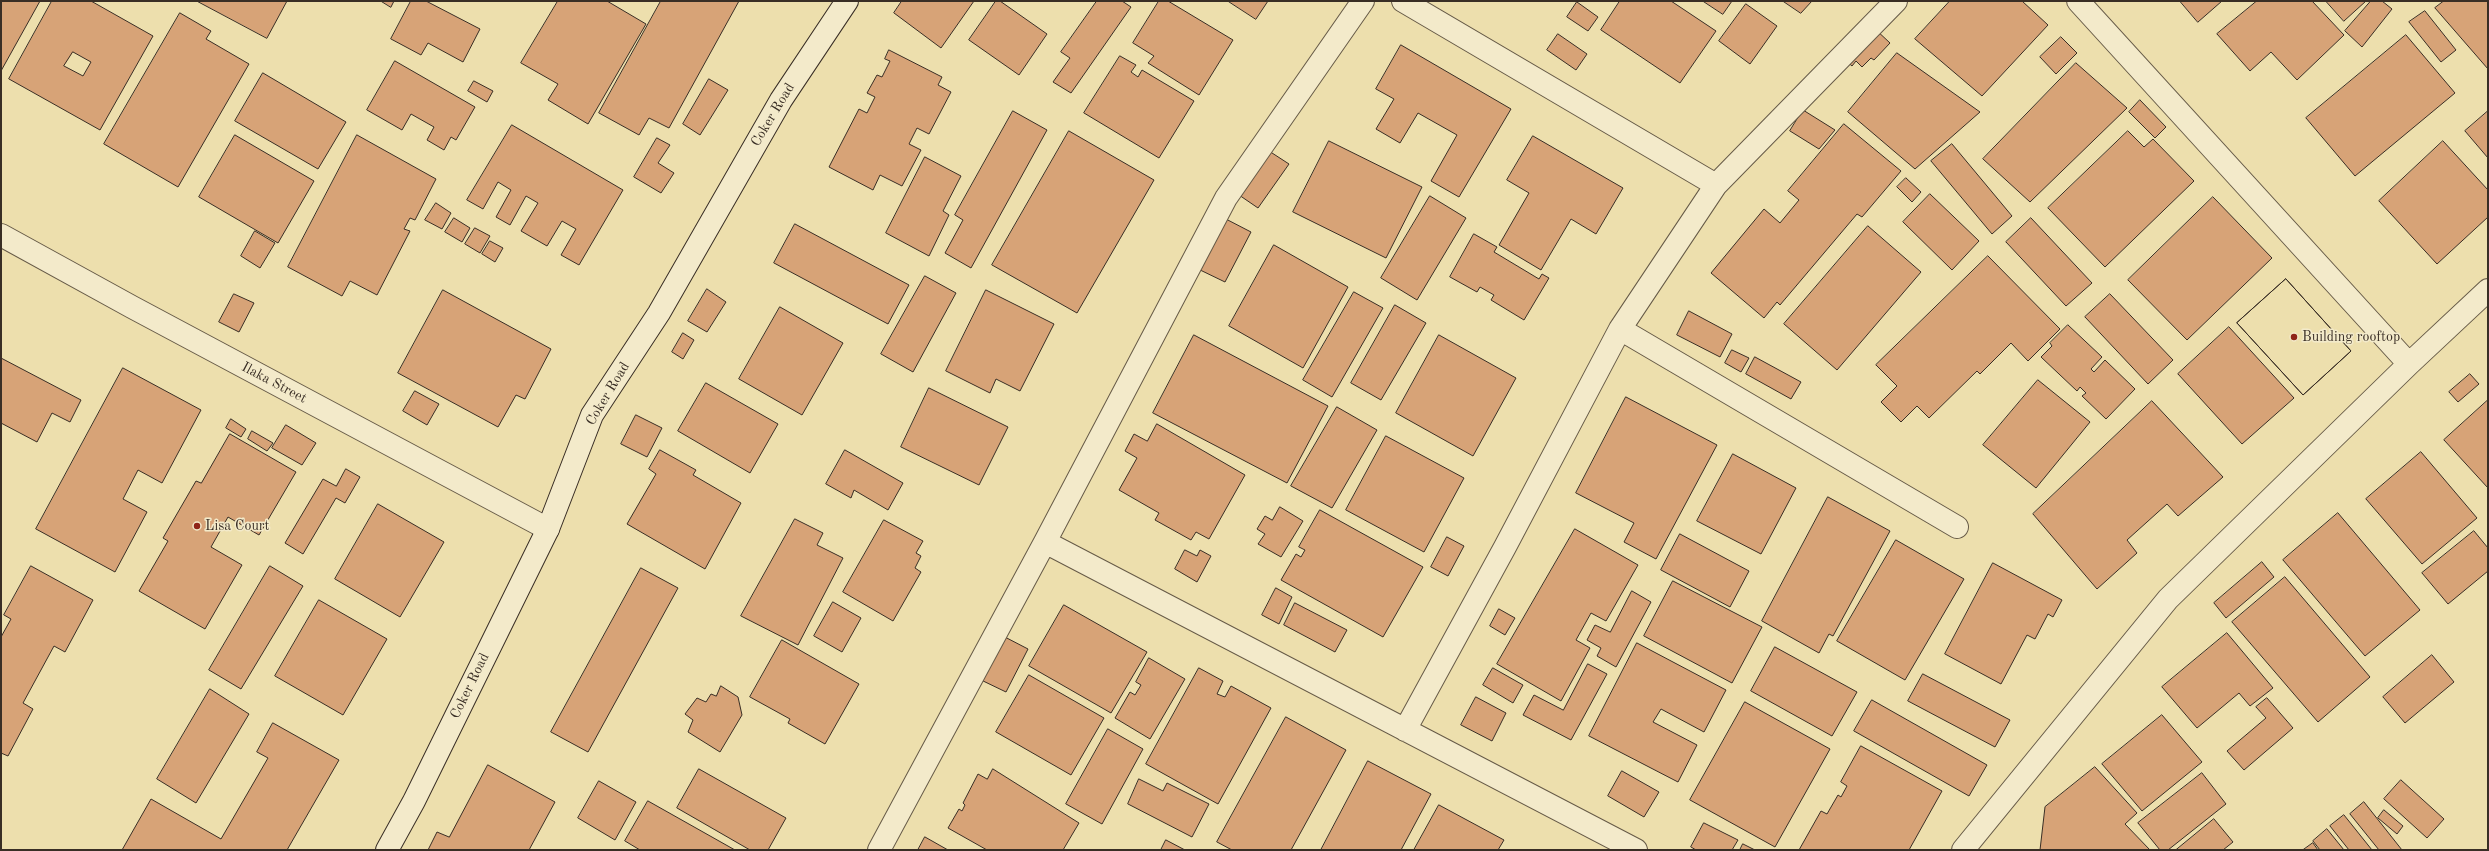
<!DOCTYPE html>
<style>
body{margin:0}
#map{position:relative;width:2489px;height:851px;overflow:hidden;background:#eddfad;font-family:"Old Standard TT",serif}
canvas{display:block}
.frame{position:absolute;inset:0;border:2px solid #392e25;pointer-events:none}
</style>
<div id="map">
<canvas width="2489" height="851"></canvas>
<div class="frame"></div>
</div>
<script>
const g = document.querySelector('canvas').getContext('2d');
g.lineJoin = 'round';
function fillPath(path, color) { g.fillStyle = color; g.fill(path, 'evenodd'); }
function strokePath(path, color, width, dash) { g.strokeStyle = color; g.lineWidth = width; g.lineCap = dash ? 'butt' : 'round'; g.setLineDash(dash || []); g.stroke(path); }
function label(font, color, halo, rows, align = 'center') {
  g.font = font + ' "Old Standard TT",serif'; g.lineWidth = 3; g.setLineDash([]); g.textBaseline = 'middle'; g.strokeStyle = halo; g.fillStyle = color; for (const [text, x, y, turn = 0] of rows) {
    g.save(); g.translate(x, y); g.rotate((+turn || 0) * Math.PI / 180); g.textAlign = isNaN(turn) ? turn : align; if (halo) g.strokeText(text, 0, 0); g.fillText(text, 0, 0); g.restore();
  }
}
const building = new Path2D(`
 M1,1H40L1,71Z
 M52,1H91L153,36L100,130L9,79ZM73,52L91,62L83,76L64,66Z
 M197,1H287L267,38Z
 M381,1H394L391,7Z
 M411,1H426L480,29L463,62L428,43L421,55L391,39Z
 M558,1H607L646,24L588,124L548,100L558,84L521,63Z
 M661,1H739L669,128L649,118L639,135L599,113Z
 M902,1H974L941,48L894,13Z
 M996,1H1000L1047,34L1019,75L969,40Z
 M1097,1H1122L1131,7L1071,93L1053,82L1070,58L1061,52Z
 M1159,1H1168L1233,40L1199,95L1148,63L1154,56L1133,43Z
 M1228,1H1268L1256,19Z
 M1620,1H1671L1716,31L1680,83L1601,30Z
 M1703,1H1732L1723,14Z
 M1783,1H1812L1801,13Z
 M1950,1H2022L2048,25L1982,96L1915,39Z
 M2180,1H2222L2198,22Z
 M2257,1H2312L2344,35L2297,80L2271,52L2250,71L2217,34Z
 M2326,1H2366L2344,21Z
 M2371,1H2382L2392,9L2362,47L2345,31Z
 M2444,1H2488V69L2435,8Z
 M1577,2L1598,17L1588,31L1567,17Z
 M1746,4L1777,26L1750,64L1719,41Z
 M2425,11L2456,50L2441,62L2409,22Z
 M180,13L211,31L206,39L249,64L178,187L104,144Z
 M1874,28L1890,43L1874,60L1871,58L1862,67L1856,61L1852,66L1844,59Z
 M1558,34L1587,54L1576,70L1547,50Z
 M2406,35L2455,93L2355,176L2306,118Z
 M2061,37L2077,53L2056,74L2040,57Z
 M1401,45L1511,109L1459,197L1431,181L1457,135L1418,113L1400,143L1376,129L1394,99L1376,89Z
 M889,50L942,77L938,85L951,92L929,134L917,128L909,144L921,150L902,186L880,175L873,190L829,167L859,109L867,113L875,97L867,93L877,75L882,77L890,61L885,59Z
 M1897,53L1980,112L1915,169L1848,112Z
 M1120,56L1136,65L1131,72L1138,77L1142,70L1194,101L1159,158L1084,113Z
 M395,61L475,107L456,140L451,137L444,150L427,140L434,127L411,114L402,130L367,110Z
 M2076,63L2127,108L2030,202L1983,159Z
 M263,73L346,122L318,169L235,121Z
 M709,79L728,90L700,135L683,124Z
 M474,81L493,91L487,102L468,91Z
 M2140,100L2166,127L2155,138L2129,112Z
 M1803,110L1835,130L1819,149L1790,131Z
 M1013,111L1047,130L971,268L945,253L963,220L955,215Z
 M2488,111V158L2465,131Z
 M1844,124L1901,171L1862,217L1857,214L1780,305L1777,302L1764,318L1711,273L1764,209L1780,223L1799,200L1788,191Z
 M512,125L623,190L579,265L561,255L576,229L562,221L547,246L521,231L538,203L526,196L510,225L496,217L511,190L498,182L483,209L467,200Z
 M1069,131L1154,180L1077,313L992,265Z
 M2128,131L2144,147L2153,139L2194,181L2105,267L2048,208Z
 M235,135L314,181L278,243L199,197Z
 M357,135L436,179L415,220L410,218L404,229L410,231L377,295L350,281L342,296L288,267Z
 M1533,136L1623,188L1596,234L1571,219L1541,270L1499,245L1529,193L1507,180Z
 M657,138L670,145L658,163L674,173L661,193L634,177Z
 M1329,141L1422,187L1386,258L1293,212Z
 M2443,141L2488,190V217L2437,264L2379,201Z
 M1952,144L2012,216L1992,234L1931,161Z
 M1269,151L1289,164L1258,208L1239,195Z
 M925,157L961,176L943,211L949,215L929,256L886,233Z
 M1906,178L1921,192L1912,202L1897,187Z
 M1930,194L1979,241L1952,270L1903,222Z
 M1430,196L1466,218L1417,300L1381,278Z
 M2213,197L2272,258L2187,340L2128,280Z
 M436,203L451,213L442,229L425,220Z
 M1222,217L1251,232L1225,282L1196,268Z
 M454,218L470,228L462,242L445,232Z
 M2031,218L2092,283L2066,306L2006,242Z
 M795,224L909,285L888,324L774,263Z
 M1868,226L1921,272L1837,370L1784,324Z
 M475,228L490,236L480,253L465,244Z
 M255,231L275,243L260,268L241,256Z
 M1474,234L1497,247L1494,252L1539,279L1542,274L1549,278L1524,320L1491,300L1494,295L1480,287L1477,292L1450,277Z
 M490,241L503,248L495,262L482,254Z
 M1274,245L1348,287L1303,368L1229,326Z
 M1988,256L2060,329L2028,361L2011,343L1980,374L1977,371L1929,418L1917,406L1901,422L1881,402L1897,386L1876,365Z
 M925,276L956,293L913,372L881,354Z
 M2286,279L2351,351L2303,395L2237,323Z
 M2286,279L2351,351L2303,395L2237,323Z
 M707,289L726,302L707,332L688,321Z
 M443,290L551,349L525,399L516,395L498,427L398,373Z
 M986,290L1054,324L1020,391L996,379L990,393L946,371Z
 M1354,292L1383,308L1332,397L1303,380Z
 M234,294L254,303L239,332L219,322Z
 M2110,294L2173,360L2148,384L2085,317Z
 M1395,305L1426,323L1381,400L1351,383Z
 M780,307L843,343L802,415L739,379Z
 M1689,311L1732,334L1720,357L1677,335Z
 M2068,325L2102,357L2091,369L2094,372L2105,360L2135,389L2106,419L2082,396L2086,393L2080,387L2077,391L2041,357L2052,346L2050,343Z
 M2229,327L2294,398L2242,444L2178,374Z
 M683,333L694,340L683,359L672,352Z
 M1194,335L1328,406L1287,483L1153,413Z
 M1439,335L1516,378L1473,456L1396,413Z
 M1732,350L1749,358L1741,372L1725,363Z
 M1755,357L1801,382L1791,399L1746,374Z
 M1,358L81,400L70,422L52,413L37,442L1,423Z
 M123,368L201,410L162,483L138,470L123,499L147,512L115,572L36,529Z
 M2470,374L2479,384L2458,402L2449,392Z
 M2038,380L2090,422L2036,488L1983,445Z
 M706,383L778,424L750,473L678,431Z
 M929,388L1008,427L979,485L901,447Z
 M415,391L439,404L427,425L403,411Z
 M1626,397L1717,445L1656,559L1624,542L1634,523L1576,493Z
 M2488,400V488L2444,440Z
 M2152,401L2223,477L2178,516L2167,504L2127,540L2137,553L2097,589L2033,514Z
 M1337,407L1377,430L1332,508L1291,486Z
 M636,415L662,428L647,457L621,444Z
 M231,419L246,429L241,437L226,428Z
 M1157,424L1245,475L1209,539L1196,532L1191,540L1155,520L1159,513L1119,490L1137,458L1125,451L1134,434L1147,441Z
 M286,425L316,443L302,465L272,448Z
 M252,431L273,443L267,451L248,439Z
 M230,434L296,472L259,535L228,517L211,547L242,565L205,629L139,591L168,541L163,538L196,481L201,483Z
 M1386,436L1464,478L1424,552L1346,510Z
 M660,450L696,470L693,475L741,503L705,569L627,524L656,474L649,469Z
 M845,450L903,483L888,510L854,490L851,498L826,484Z
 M2421,452L2477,518L2422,564L2366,499Z
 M1733,454L1796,488L1761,554L1697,521Z
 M346,469L360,477L345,503L336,498L303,554L285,543L323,479L336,486Z
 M1828,497L1890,531L1833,636L1829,634L1819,653L1762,621Z
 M378,504L444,542L400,617L335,579Z
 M1280,507L1303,521L1281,557L1258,544L1265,534L1257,529L1265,516L1272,520Z
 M1320,510L1423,567L1383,637L1281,580L1296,554L1301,557L1305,550L1299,547Z
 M2338,513L2420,610L2365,656L2283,560Z
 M795,519L823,533L817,545L843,558L798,645L741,616Z
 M884,520L923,541L916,553L921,556L915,568L921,572L893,621L843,592Z
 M1575,529L1638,565L1606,621L1591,613L1576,640L1590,648L1561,701L1497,664Z
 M2474,531L2488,548V571L2448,604L2422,573Z
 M1680,534L1749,571L1730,607L1661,570Z
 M1447,537L1464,546L1448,576L1431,567Z
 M1896,540L1964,579L1905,680L1837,641Z
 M1185,550L1197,556L1200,550L1211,556L1197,582L1175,569Z
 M2262,562L2274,577L2226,618L2214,603Z
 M1993,563L2062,600L2053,617L2048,614L2035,639L2027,635L2001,684L1945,654Z
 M31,566L93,600L65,652L54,646L23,703L33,709L8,756L1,753V637L11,619L4,615Z
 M270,566L303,586L241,689L209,670Z
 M641,568L678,588L588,752L551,732Z
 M2285,577L2370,677L2318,722L2232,622Z
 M1673,581L1762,627L1732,683L1644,636Z
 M1276,588L1292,597L1279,624L1262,615Z
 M1632,591L1651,602L1616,667L1597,656L1601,648L1587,640L1595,625L1610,632Z
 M319,600L387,639L343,715L275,676Z
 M833,602L861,618L842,652L814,636Z
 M1295,603L1347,630L1335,652L1284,625Z
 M1064,605L1147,652L1111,713L1029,666Z
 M1499,609L1515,618L1505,635L1490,626Z
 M2227,633L2273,688L2250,706L2239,693L2197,728L2162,687Z
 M1001,635L1028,649L1006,692L979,679Z
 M782,640L859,684L825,744L788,723L790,719L750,697Z
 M1637,643L1726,690L1704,732L1661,709L1653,722L1697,745L1678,782L1589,736Z
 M1775,647L1857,692L1832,736L1751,691Z
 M2432,655L2454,682L2405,723L2383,697Z
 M1149,658L1185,679L1150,739L1115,718L1130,692L1135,695L1141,685L1136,682Z
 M1588,664L1607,674L1571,740L1523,715L1534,695L1563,710Z
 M1199,668L1223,681L1217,694L1225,697L1231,686L1271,708L1218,804L1146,764Z
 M1493,668L1523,685L1513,703L1483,685Z
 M1923,674L2010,720L1995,747L1908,701Z
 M1029,675L1104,718L1071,775L996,732Z
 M721,686L738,697L742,715L720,752L688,732L693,720L685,714L697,698L706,702L711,694L716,696Z
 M210,689L249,714L196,803L157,779Z
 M1476,697L1506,713L1492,741L1461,725Z
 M2267,698L2293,728L2244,770L2227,751L2266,718L2256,707Z
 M1872,700L1987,765L1969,796L1854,731Z
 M1745,702L1830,749L1775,847L1690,800Z
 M2162,715L2202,762L2142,811L2102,764Z
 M1286,717L1346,750L1291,850H1232L1217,842Z
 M273,723L339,760L287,850H122L151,799L221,839L268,758L257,752Z
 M1108,729L1143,749L1102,824L1066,804Z
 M1861,746L1942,791L1909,850H1799L1821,811L1827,814L1838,795L1841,797L1847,786L1841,782Z
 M1368,761L1431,794L1401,850H1321Z
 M488,765L555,802L529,850H428L437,832L449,837Z
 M2095,767L2137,813L2125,824L2150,850H2040L2045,807Z
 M699,769L786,818L768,850H750L677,808Z
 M993,769L1079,823L1063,850H987L948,828L959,809L962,811L965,805L963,803L978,774L987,779Z
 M1622,771L1659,792L1644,817L1608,796Z
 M2202,773L2226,804L2168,850H2160L2138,823Z
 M1139,779L1163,791L1167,783L1209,804L1192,837L1128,804Z
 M2401,780L2444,819L2427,838L2384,799Z
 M599,781L636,802L615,840L578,818Z
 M648,801L735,850H640L625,841Z
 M2364,802L2402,850H2379L2350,814Z
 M1439,805L1504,840L1498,850H1414Z
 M2384,810L2403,826L2397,834L2378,818Z
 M2344,815L2372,850H2349L2330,826Z
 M2214,819L2233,842L2223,850H2176Z
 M1704,823L1738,840L1732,850H1696L1691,847Z
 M2327,829L2344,850H2320L2313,841Z
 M925,837L948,850H918Z
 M1166,840L1185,850H1161Z
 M2313,843L2318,850H2303Z
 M1743,844L1755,850H1740Z`);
const minor = new Path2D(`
 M1403,1L1716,185
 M2078,1L2409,364
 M1,235L132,307L548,529
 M1620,329L1957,527
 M1045,542L1636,850
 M1405,730L1505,547L1620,329L1716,185L1896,1
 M879,850L1045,542L1226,198L1363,1
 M1963,850L2168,599L2409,364L2488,290`);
const secondary = new Path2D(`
 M387,850L414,801L548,529L592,415L659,313L781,100L847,1`);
const markers = [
 [2294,337,4,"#8f2418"],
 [197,526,4,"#8f2418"]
];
const streetNames = [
 ["Coker Road",773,115,-59],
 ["Ilaka Street",274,383,28],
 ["Coker Road",608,394,-59],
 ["Coker Road",470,686,-64]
];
const poiNames = [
 ["Building rooftop",2302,337],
 ["Lisa Court",205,526]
];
fillPath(building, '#d7a377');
strokePath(building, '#392e25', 1);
strokePath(minor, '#665a47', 24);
strokePath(secondary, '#392e25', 24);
strokePath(minor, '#f3eaca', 22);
strokePath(secondary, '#f3eaca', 22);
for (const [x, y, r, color] of markers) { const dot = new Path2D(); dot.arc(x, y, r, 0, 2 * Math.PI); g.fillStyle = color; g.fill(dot); strokePath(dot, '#f3eaca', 1.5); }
label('14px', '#392e25', '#f3eaca', streetNames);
label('14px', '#392e25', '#f3eaca', poiNames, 'left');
</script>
